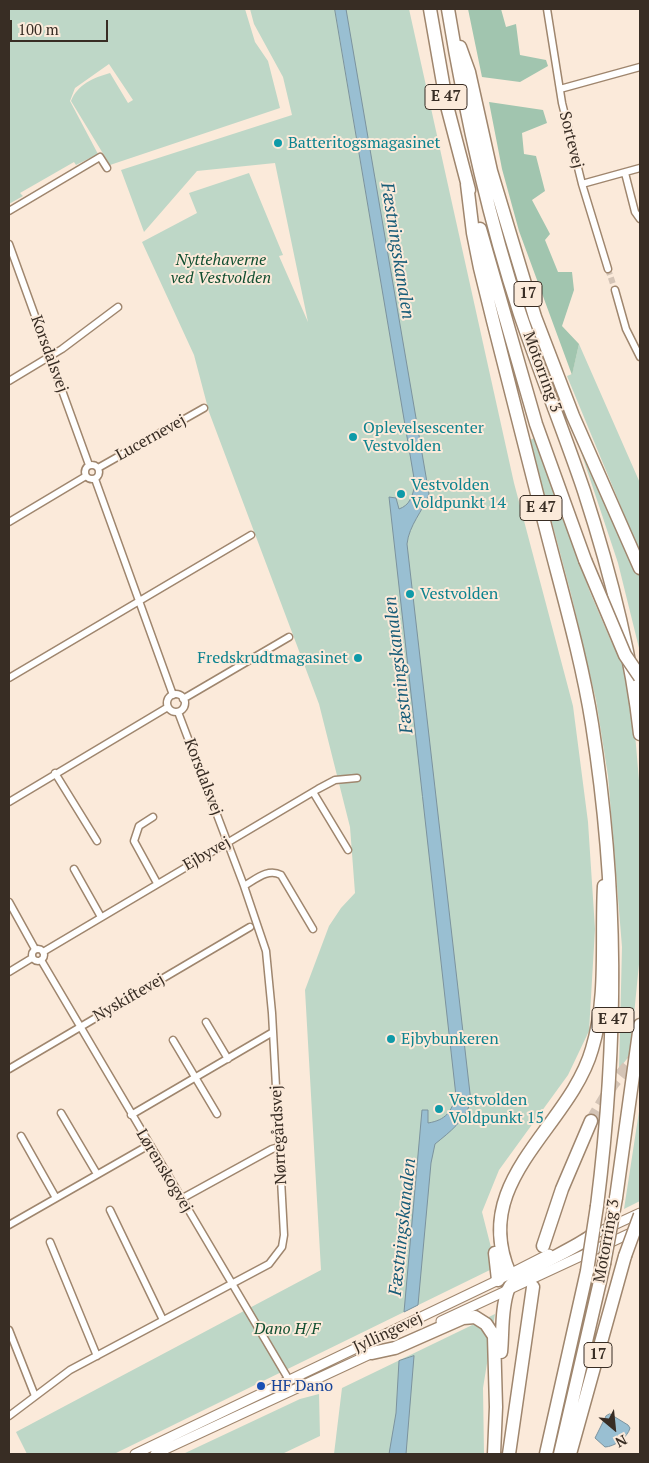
<!DOCTYPE html>
<meta charset="utf-8">
<style>
body{margin:0}
#map{position:relative;width:649px;height:1463px;overflow:hidden;background:#fbeada;font-family:"PT Serif",serif}
canvas{display:block}
.frame{position:absolute;inset:0;border:10px solid #382d24;pointer-events:none}
.north{position:absolute;left:589px;top:1403px;width:50px;height:50px;-webkit-text-stroke:4px #fbeada;paint-order:stroke;rotate:152deg;font-size:14px;font-weight:700;line-height:20px;text-align:center;color:#382d24}
.north::after{content:'';display:block;margin:auto;width:18px;height:22px;background:#382d24;clip-path:polygon(50% 0,100% 100%,50% 72%,0 100%)}
.scale{position:absolute;left:10px;top:20px;width:98px;height:22px;box-sizing:border-box;border:2px solid #382d24;border-top:0;padding-left:6px;font-size:15px;line-height:18px;white-space:nowrap;color:#382d24;-webkit-text-stroke:4px #fbeada;paint-order:stroke}
</style>
<div id="map">
<canvas width="649" height="1463"></canvas>
<div class="frame"></div>
<div class="north">N</div>
<div class="scale">100 m</div>
</div>
<script>
const g = document.querySelector('canvas').getContext('2d');
g.lineJoin = 'round';
function fillPath(path, color) { g.fillStyle = color; g.fill(path, 'evenodd'); }
function strokePath(path, color, width, dash) { g.strokeStyle = color; g.lineWidth = width; g.lineCap = dash ? 'butt' : 'round'; g.setLineDash(dash || []); g.stroke(path); }
function label(font, color, halo, rows, align = 'center') {
  g.font = font + ' "PT Serif",serif'; g.lineWidth = 4; g.setLineDash([]); g.textBaseline = 'middle'; g.strokeStyle = halo; g.fillStyle = color; for (const [text, x, y, turn = 0] of rows) {
    g.save(); g.translate(x, y); g.rotate((+turn || 0) * Math.PI / 180); g.textAlign = isNaN(turn) ? turn : align; if (halo) g.strokeText(text, 0, 0); g.fillText(text, 0, 0); g.restore();
  }
}
const green = new Path2D(`
 M9,9H245L255,42L268,61L280,108L110,165L71,101C78,84 93,78 110,73L128,103L133,100L109,64L75,88L70,101L98,154L76,165L74,162L20,193L23,196L9,204Z
 M250,9H409L514,483L573,706L588,822L595,929L589,1031L568,1075L499,1170L482,1212L496,1267L114,1454H27L16,1432L321,1270L305,990L329,926L341,908L355,893L350,827L319,704L209,412L194,355L142,242L197,213L189,193L249,173L283,255L279,256L308,322L275,163L197,171L144,232L121,170L292,115L283,77L254,24Z
 M579,344L640,483V553L567,376L572,374Z
 M574,431L640,578V652L618,563Z
 M534,438L590,592L611,641L627,671L634,722L640,792V954L630,1055L619,1069L622,947L608,776L596,700L571,594L530,440Z
 M640,1105V1201L624,1209Z
 M495,1314L483,1388L484,1454H334L342,1388Z
 M319,1394L320,1436L282,1454H183L300,1399Z`);
const forest = new Path2D(`
 M468,9H501L506,27L516,24L520,55L546,60L548,66L520,82L482,77Z
 M489,102L543,110L547,123L522,133L524,154L536,156L545,191L532,200L550,234L545,240L558,272H572L574,290L562,326L579,344L572,375L519,231L502,169Z`);
const water = new Path2D(`
 M335,9H346L429,494C423,511 409,525 407,544L471,1102C463,1122 451,1131 435,1144L431,1163L418,1305L404,1312L422,1110H428V1123C446,1120 451,1112 456,1096L389,497L396,498L399,509C410,505 412,497 415,485Z
 M414,1356L406,1454H389L396,1413L399,1361Z
 M610,1414L628,1425L630,1428C628,1437 614,1447 605,1447L595,1438L606,1416Z`);
const minorTunnel = new Path2D(`
 M608,269L615,290`);
const motorwayTunnel = new Path2D(`
 M591,1121L613,1084L639,1052`);
const minor = new Path2D(`
 M547,9L562,103L582,184L608,269
 M560,89L640,67
 M625,173L635,212L640,219
 M582,184L640,168
 M9,211L100,157L107,168
 M9,244L89,465
 M615,290L626,329L640,357
 M9,381L62,349L118,307
 M85 472a7 7 0 1 1 14 0a7 7 0 1 1-14 0Z
 M98,468L204,408
 M95,479L173,695
 M9,522L86,476
 M9,678L251,535
 M167 703a9 9 0 1 1 18 0a9 9 0 1 1-18 0Z
 M183,699L289,637
 M55,773L97,841
 M313,792L348,850
 M9,802L168,707
 M153,817L139,826L134,841L157,883
 M74,869L101,917
 M244,886C256,879 268,868 281,875L313,929
 M9,902L35,949
 M32 955a6 6 0 1 1 12 0a6 6 0 1 1-12 0Z
 M43,952L318,789L335,780L357,778
 M41,960L289,1380
 M9,972L32,958
 M206,1022L228,1059
 M173,1040L217,1114
 M9,1069L250,927
 M61,1113L97,1174
 M131,1115L273,1032
 M21,1136L56,1198
 M181,1199L272,1149L279,1147
 M110,1210L163,1320
 M9,1225L149,1145
 M50,1242L97,1356
 M9,1330L35,1396
 M9,1416L70,1370L269,1264L282,1247L284,1235L272,1013L266,951L244,886L178,712`);
const tertiary = new Path2D(`
 M590,1236L640,1213
 M441,1321L635,1231
 M135,1454L492,1283L549,1254
 M155,1454L377,1351`);
const motorway = new Path2D(`
 M430,9L447,106L469,190
 M448,9C465,112 487,214 520,314C540,373 564,432 584,491C610,571 631,651 640,734
 M460,47L469,72L491,171L535,317L573,416L640,568
 M467,184L473,233L480,268C502,358 525,448 548,537C564,599 582,661 592,724C618,890 618,1039 597,1206
 M480,229L536,424L585,560
 M616,1198L640,1025
 M543,1246L562,1189L591,1121
 M495,1253L498,1280
 M510,1274C468,1181 570,1127 592,1049C608,996 601,940 604,886
 M501,1352C503,1332 501,1309 508,1290C514,1273 572,1251 591,1236
 M372,1353L395,1348L463,1318L475,1317L486,1324L494,1336L496,1407L494,1454
 M509,1454L533,1287
 M546,1454L587,1271
 M560,1454L604,1264
 M570,1454L625,1256`);
const motorwayBridge = new Path2D(`
 M585,560L625,655L640,677
 M625,1256L640,1215
 M604,1264L616,1198
 M587,1271L597,1206`);
const markers = [
 [278,143,5,"#0f9aa8"],
 [353,437,5,"#0f9aa8"],
 [401,494,5,"#0f9aa8"],
 [410,594,5,"#0f9aa8"],
 [358,658,5,"#0f9aa8"],
 [391,1039,5,"#0f9aa8"],
 [439,1109,5,"#0f9aa8"],
 [261,1386,5,"#1a4fb4"]
];
const shields = [
 [446,97,42],
 [528,294,28],
 [541,508,42],
 [613,1020,42],
 [598,1355,28]
];
const shieldNames = [
 ["E 47",446,97],
 ["17",528,294],
 ["E 47",541,508],
 ["E 47",613,1020],
 ["17",598,1355]
];
const streetNames = [
 ["Sortevej",571,140,76],
 ["Korsdalsvej",49,354,70],
 ["Motorring 3",542,372,70],
 ["Lucernevej",151,438,-29],
 ["Korsdalsvej",203,777,69],
 ["Ejbyvej",207,854,-30],
 ["Nyskiftevej",129,998,-30],
 ["Nørregårdsvej",279,1135,-93],
 ["Lørenskogvej",164,1171,59],
 ["Motorring 3",607,1241,-80],
 ["Jyllingevej",388,1333,-25]
];
const cultureNames = [
 ["Batteritogsmagasinet",288,143],
 ["Oplevelsescenter",363,428],
 ["Vestvolden",363,446],
 ["Vestvolden",411,485],
 ["Voldpunkt 14",411,503],
 ["Vestvolden",420,594],
 ["Fredskrudtmagasinet",348,658,"right"],
 ["Ejbybunkeren",401,1039],
 ["Vestvolden",449,1100],
 ["Voldpunkt 15",449,1118]
];
const parkNames = [
 ["Nyttehaverne",221,260],
 ["ved Vestvolden",221,278],
 ["Dano H/F",287,1329]
];
const transitNames = [
 ["HF Dano",271,1386]
];
const waterNames = [
 ["Fæstningskanalen",397,251,81],
 ["Fæstningskanalen",399,665,-97],
 ["Fæstningskanalen",403,1227,-84]
];
fillPath(green, '#bed7c7');
fillPath(forest, '#a1c5af');
fillPath(water, '#99bfd2');
strokePath(water, '#7c939e', 1);
strokePath(minorTunnel, '#d4c4b6', 6, [6, 3]);
strokePath(motorwayTunnel, '#d4c4b6', 12, [12, 6]);
strokePath(minor, '#9f866e', 9);
strokePath(tertiary, '#9f866e', 11);
strokePath(motorway, '#9f866e', 15);
strokePath(minor, '#fff', 6);
strokePath(tertiary, '#fff', 9);
strokePath(motorway, '#fff', 12);
strokePath(motorwayBridge, '#9f866e', 15, []);
strokePath(motorwayBridge, '#fff', 12);
for (const [x, y, r, color] of markers) { const dot = new Path2D(); dot.arc(x, y, r, 0, 2 * Math.PI); g.fillStyle = color; g.fill(dot); strokePath(dot, '#fbeada', 2); }
for (const [x, y, w] of shields) { const box = new Path2D(); box.roundRect(x - w / 2, y - 12.5, w, 25, 4); g.fillStyle = '#fbeada'; g.fill(box); strokePath(box, '#382d24', 1); }
label('bold 15px', '#382d24', null, shieldNames);
label('16px', '#382d24', '#fbeada', streetNames);
label('16px', '#0d838f', '#fbeada', cultureNames, 'left');
label('italic 16px', '#114f31', '#fbeada', parkNames);
label('16px', '#164399', '#fbeada', transitNames, 'left');
label('italic 18px', '#175c78', '#fbeada', waterNames);
</script>
